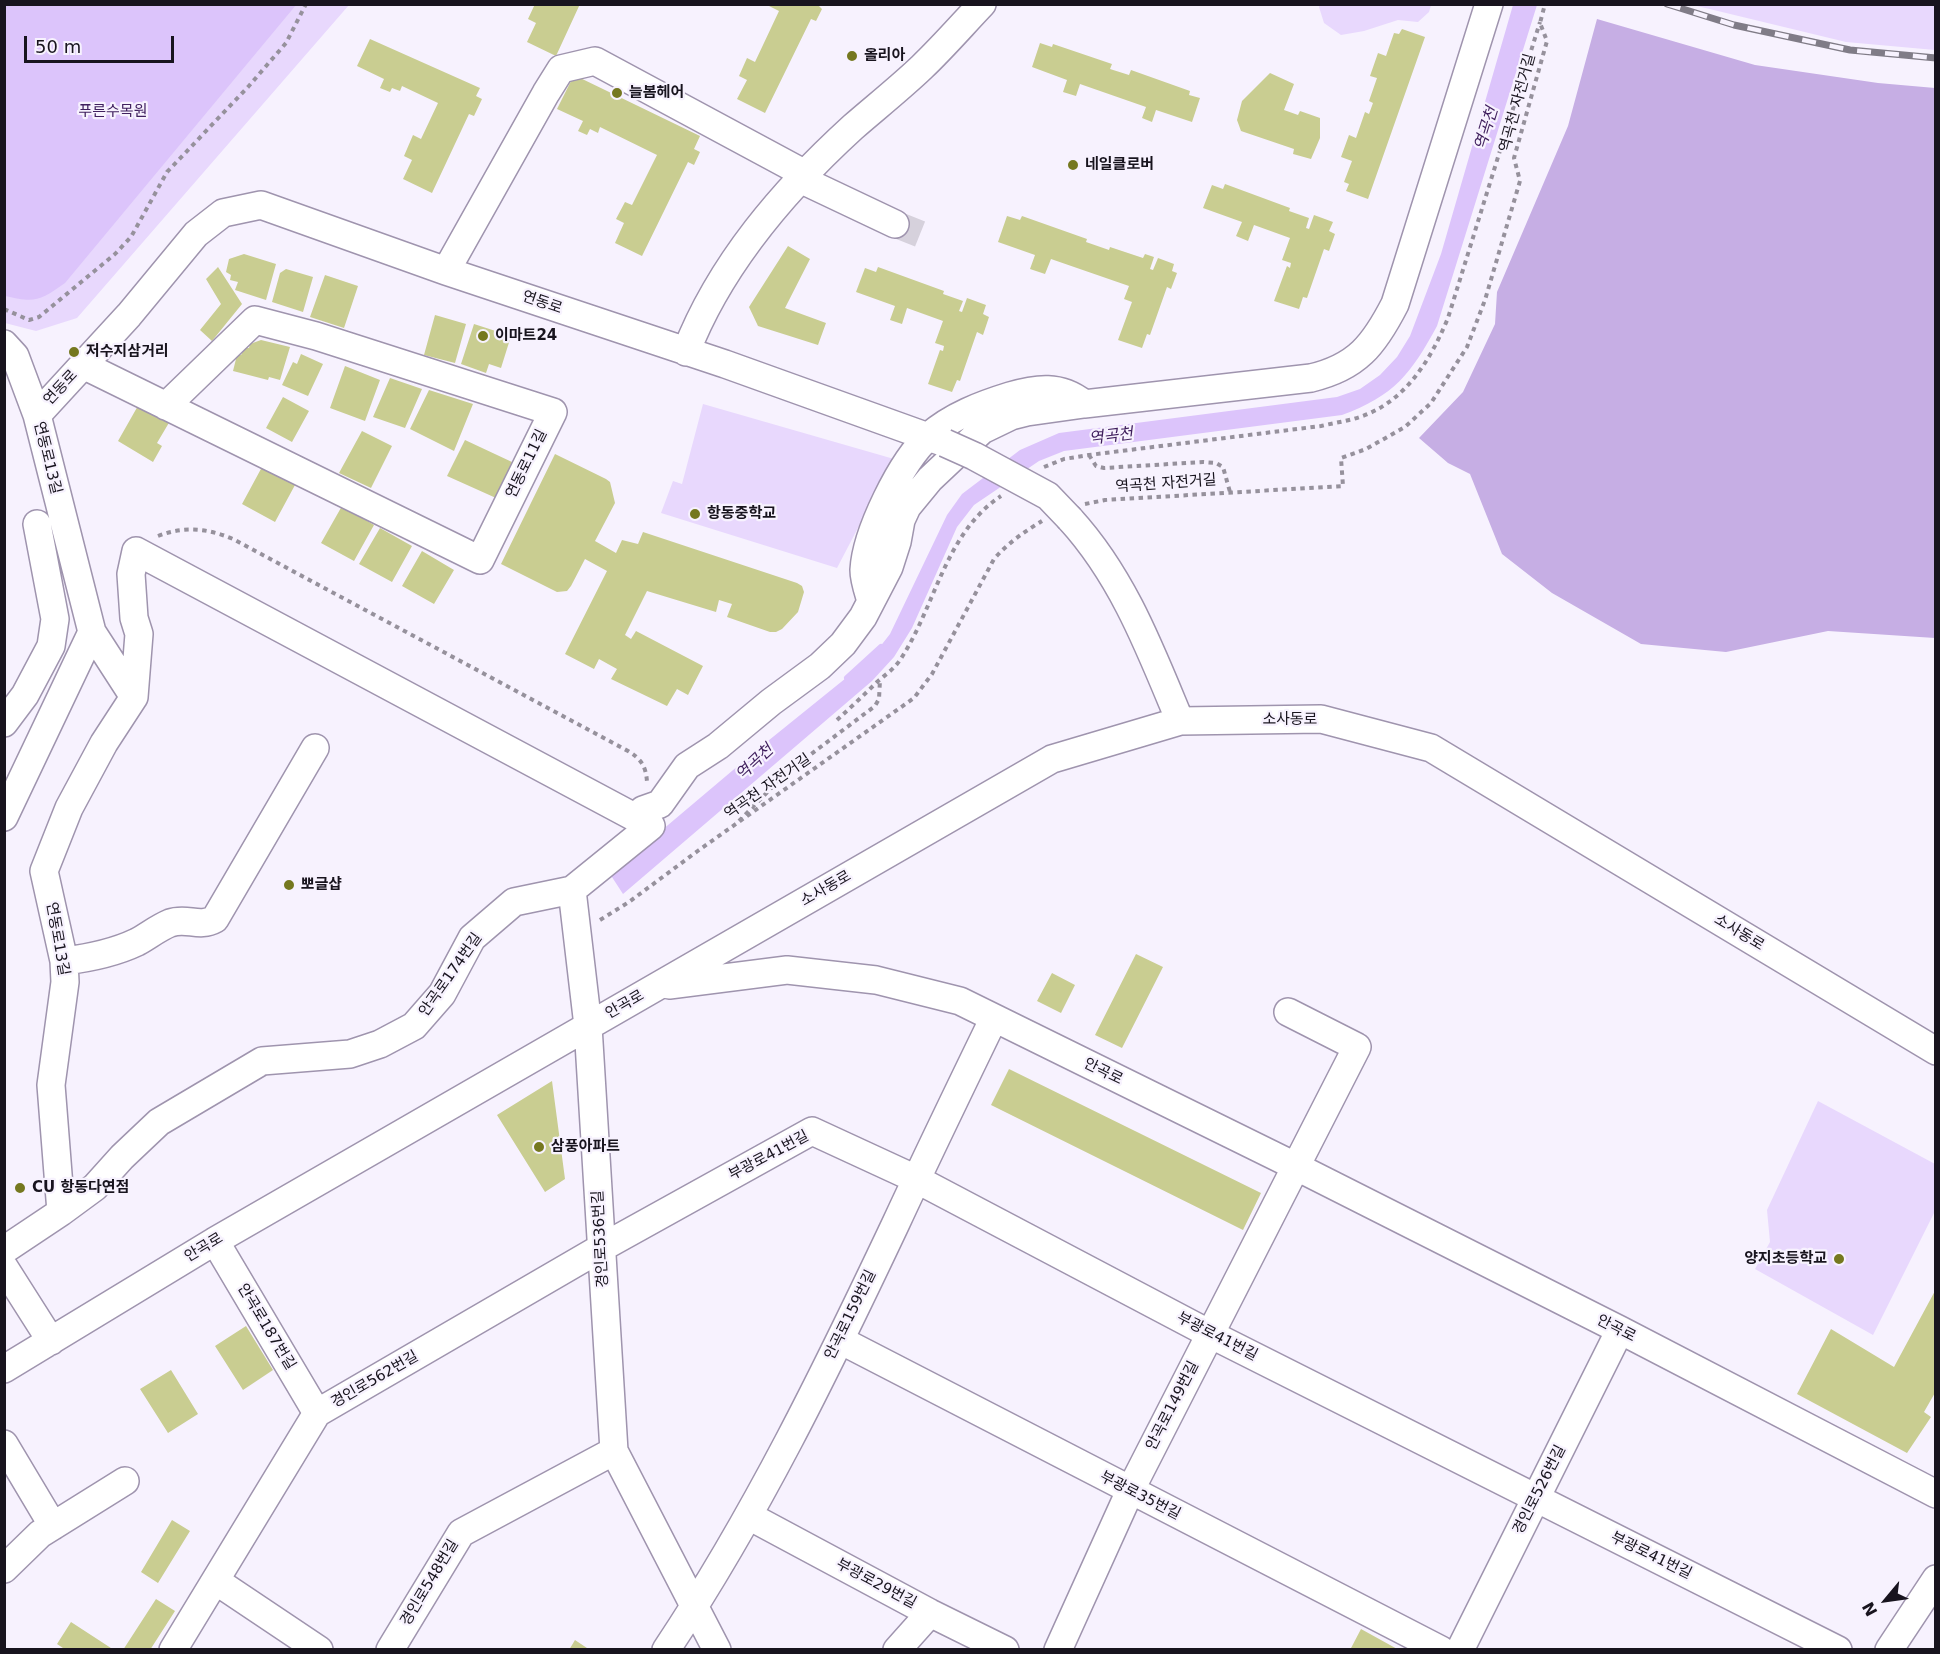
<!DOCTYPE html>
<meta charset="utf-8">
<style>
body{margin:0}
#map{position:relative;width:1940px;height:1654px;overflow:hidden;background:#f7f2fe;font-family:"DejaVu Sans",sans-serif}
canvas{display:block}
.frame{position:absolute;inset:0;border:6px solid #18141e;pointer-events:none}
.north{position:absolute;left:1856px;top:1570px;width:60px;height:60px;-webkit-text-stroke:4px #f7f2fe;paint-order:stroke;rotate:241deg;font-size:16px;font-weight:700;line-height:24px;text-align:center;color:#18141e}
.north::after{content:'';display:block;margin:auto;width:21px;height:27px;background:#18141e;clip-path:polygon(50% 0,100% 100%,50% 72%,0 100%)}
.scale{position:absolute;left:24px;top:36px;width:150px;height:27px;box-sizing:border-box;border:3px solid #18141e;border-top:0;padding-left:8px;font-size:18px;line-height:21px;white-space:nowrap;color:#18141e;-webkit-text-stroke:4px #f7f2fe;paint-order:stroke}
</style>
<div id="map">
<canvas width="1940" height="1654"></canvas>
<div class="frame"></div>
<div class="north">N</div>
<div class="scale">50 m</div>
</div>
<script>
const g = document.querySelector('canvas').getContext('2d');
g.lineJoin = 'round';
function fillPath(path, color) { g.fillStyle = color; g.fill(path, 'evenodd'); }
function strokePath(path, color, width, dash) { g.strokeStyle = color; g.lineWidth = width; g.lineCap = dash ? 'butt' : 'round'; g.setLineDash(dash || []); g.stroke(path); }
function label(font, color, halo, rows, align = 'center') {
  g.font = font + ' "DejaVu Sans","Noto Sans KR",sans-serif'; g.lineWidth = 4.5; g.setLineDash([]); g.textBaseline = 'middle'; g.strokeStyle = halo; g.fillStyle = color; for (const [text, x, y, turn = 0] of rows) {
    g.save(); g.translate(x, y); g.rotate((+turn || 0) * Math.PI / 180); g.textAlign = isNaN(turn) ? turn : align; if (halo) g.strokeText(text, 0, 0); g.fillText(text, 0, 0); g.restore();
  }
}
const green = new Path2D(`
 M1320,4H1431V5L1429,12L1418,22L1398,20L1364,31L1341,35L1324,23L1319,7Z
 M5,5H349L77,318L36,331L5,323Z
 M1693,5H1935V50L1846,42Z
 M703,404L894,459L837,568L661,513L673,481L682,484Z
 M1818,1101L1935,1164V1211L1873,1335L1755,1269L1770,1242L1767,1210Z`);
const forest = new Path2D(`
 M1597,19L1755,65L1878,83L1935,88V638L1828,631L1726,652L1641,644L1552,593L1502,554L1470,474L1448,463L1419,438L1463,392L1495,324L1497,292L1568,126Z`);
const water = new Path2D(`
 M5,4L296,5L65,283C40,301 35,303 5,296Z
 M1513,5H1537L1437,326C1411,374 1394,396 1342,415L1064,451L1039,461L974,505L957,527L912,628L894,657L872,681L623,894L610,874L758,749L872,657L890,634L947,515L962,494L1020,450L1059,433L1337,397L1360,389L1380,375L1397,357L1410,336L1441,254Z`);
const stream = new Path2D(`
 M847,678L881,647`);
const building = new Path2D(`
 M535,4H580L556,56L527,42L536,23L528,19Z
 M765,4H817L822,9L816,21L811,19L765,113L737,99L747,80L739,76L747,58L755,62L779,11Z
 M1402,29L1425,37L1368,199L1346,191L1349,184L1344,182L1352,161L1341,157L1349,135L1356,138L1365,112L1369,114L1373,103L1369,101L1377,78L1370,76L1378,53L1386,56L1394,33L1399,34Z
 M370,39L480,88L476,96L482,99L474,116L469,114L432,193L403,179L412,160L404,156L413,135L421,139L438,103L402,86L400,91L392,88L390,92L380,88L384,79L357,66Z
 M1040,43L1052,47L1053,44L1112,64L1110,69L1129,75L1131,70L1190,91L1189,95L1200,98L1192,122L1156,110L1152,122L1142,118L1146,107L1080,84L1076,96L1063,92L1067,80L1032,67Z
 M1270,73L1294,84L1284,110L1298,115L1300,111L1320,118V138L1311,159L1293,154L1294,149L1241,131L1237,120L1242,101Z
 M574,75L700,136L694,149L700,152L694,165L688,162L642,256L615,243L624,223L616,219L625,202L632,205L657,155L600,127L598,133L590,129L587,135L578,131L583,121L557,109Z
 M1225,184L1290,208L1289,211L1309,218L1306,228L1309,229L1314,215L1333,222L1329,231L1335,234L1329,251L1324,249L1307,298L1303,297L1299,309L1274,301L1287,266L1290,268L1291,263L1282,260L1290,238L1254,225L1248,241L1236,236L1242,222L1203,208L1212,185L1223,189Z
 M1007,216L1020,220L1022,216L1087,239L1086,242L1109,250L1110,247L1143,258L1145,254L1154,257L1150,269L1153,270L1158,258L1174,264L1172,271L1177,273L1171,289L1167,287L1150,335L1147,334L1142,348L1118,340L1132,302L1124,299L1129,286L1051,259L1045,274L1030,269L1035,255L998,242Z
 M788,246L810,259L785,308L826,323L818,345L758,326L749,307Z
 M244,254L276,264L266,300L235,290L238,282L230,280L231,275L226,272L229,259Z
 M218,267L242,304L212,341L200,330L221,304L206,279Z
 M878,267L944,291L943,294L963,301L959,311L962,312L967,298L986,305L983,314L989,317L983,335L977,332L960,381L957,380L952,392L928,384L940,350L943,351L944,346L935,343L943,321L907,308L902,324L890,320L895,306L856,292L865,268L876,272Z
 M286,269L313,277L303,312L272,302L280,273Z
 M325,275L358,286L344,328L310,317Z
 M435,315L466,324L455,363L424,355Z
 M474,324L511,336L501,368L489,364L486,373L461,364Z
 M261,340L290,347L280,380L269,377L268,380L233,371L237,355H241L245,348H249L250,344Z
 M301,354L323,364L308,396L282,385L293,362L297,364Z
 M345,366L380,380L365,421L330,408Z
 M390,378L422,389L405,428L373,417Z
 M429,390L473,404L454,451L410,429Z
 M283,397L309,411L292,442L266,428Z
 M139,404L170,421L157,443L162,446L153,462L118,441Z
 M362,431L392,446L371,488L339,473Z
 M465,440L512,462L496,498L447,476Z
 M555,454L606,479L610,482L615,503L595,541L616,553L622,540L638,544L643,532L797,583L802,586L804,592L798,612L782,629L776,632H770L727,617L732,604L719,600L716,612L647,591L625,635L631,639L636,631L703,666L688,695L677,689L667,706L611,679L617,669L599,659L594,669L565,654L607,571L585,559L571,586L567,591L557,592L501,564Z
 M262,467L295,485L275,522L242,504Z
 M342,506L374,525L354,561L321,543Z
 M380,528L412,546L392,582L359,564Z
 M422,551L454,570L434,604L402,586Z
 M1136,954L1163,967L1122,1048L1095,1035Z
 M1052,973L1075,985L1061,1013L1037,1001Z
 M1009,1069L1261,1193L1243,1230L991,1105Z
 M552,1081L565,1179L545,1192L497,1115Z
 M1936,1289V1391L1924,1412L1931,1417L1907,1453L1797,1394L1831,1329L1894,1367Z
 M246,1326L273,1370L243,1390L215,1346Z
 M171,1370L198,1414L168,1433L140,1389Z
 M172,1520L190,1531L158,1583L141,1572Z
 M156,1599L175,1611L150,1650H123Z
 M71,1622L114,1650H66L57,1644Z
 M1361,1629L1399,1650H1350Z
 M575,1640L590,1650H569Z`);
const minorTunnel = new Path2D(`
 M895,224L930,238`);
const path = new Path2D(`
 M4,309L29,320L39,317L115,254L131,237L167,172L248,87L286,43L306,4
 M1089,455L1096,466L1104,468L1203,462L1216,463L1223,467L1230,492
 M1044,467L1064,459L1089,455L1321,426C1338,422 1355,420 1370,413C1410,395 1432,356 1448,318L1540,22
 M1085,504L1105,500L1343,486L1341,458L1366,449L1405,427L1431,403L1467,347L1485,300L1520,181L1514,158L1547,41L1540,23L1545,4
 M158,536C184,526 207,528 233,539L628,751C641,759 646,766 647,782
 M837,720C850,708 864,695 877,682C885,675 894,669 900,660C936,606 944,534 1001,496
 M739,821L786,773L875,706L879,699L880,680
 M600,920L629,902L699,850L914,698L932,674L994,559C1008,543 1024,532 1042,521`);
const minor = new Path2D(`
 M800,179L895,224
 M446,271L546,93L561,69L595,61L805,174
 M4,344L15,356L37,415L92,632L134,697
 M686,352C720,264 784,190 853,127C876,107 900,88 922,67C943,47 962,25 982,4
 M83,365L480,560L553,412L316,336L255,320L166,406
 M37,415L129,315L196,234L223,213L261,205L446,271L725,364L945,443
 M1070,519C1123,577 1150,649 1180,721
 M871,601C868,591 864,580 864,570C866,533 901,461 929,436C952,416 981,405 1010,396C1037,388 1060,385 1083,403
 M4,723L25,695L51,646L55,619L37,524
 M643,810L660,804L687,766L718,746L771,702L820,666L843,644L863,617L889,567L897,542L901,520L907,507L930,479L982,430L1011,416L1027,412L1084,404L1311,378C1357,367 1374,345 1395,304L1489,4
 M4,817L92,632
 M64,961C89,958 114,953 137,942C148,936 158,928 170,923C187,917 199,928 215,919L315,748
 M669,985L787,970L876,980L960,1001L1295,1166L1620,1330L1936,1494
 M61,1212L95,1187L122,1157L159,1122L262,1061L350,1054L380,1044L414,1026L442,994L472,938L514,902L572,890L588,1026L614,1451L717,1650
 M215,1241L317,1413
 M4,1250L61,1212L51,1085L65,982L64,961L44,871L69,808L104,743L134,697L139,634L134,618L131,574L136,551L651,826L572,890
 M4,1267L51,1341
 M840,1340L1441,1650
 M4,1369L215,1241L1052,759L1180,721L1321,719L1431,748L1936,1051
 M4,1444L53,1526
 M749,1516L930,1613L1005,1650
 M4,1569L40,1534L125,1481
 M216,1581L319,1650
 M173,1650L317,1413L601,1248L812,1131L916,1179L1210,1334L1838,1650
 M390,1650L461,1533L614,1451
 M666,1650C756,1515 827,1369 896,1223C928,1154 961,1086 994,1018
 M897,1650L930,1613
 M1058,1650L1130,1491L1357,1047L1288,1012
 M1460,1650L1620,1330
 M1889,1650L1936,1579`);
const rail = new Path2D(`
 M1667,4L1734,25L1850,50L1936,58`);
const minorBridge = new Path2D(`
 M945,443L974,456L1048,496L1070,519`);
const markers = [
 [852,56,6,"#75781f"],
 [617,93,6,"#75781f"],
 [1073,165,6,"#75781f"],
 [483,336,6,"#75781f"],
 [74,352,6,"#75781f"],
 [695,514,6,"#75781f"],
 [289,885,6,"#75781f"],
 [539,1147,6,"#75781f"],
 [20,1188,6,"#75781f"],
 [1839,1259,6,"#75781f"]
];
const poiNames = [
 ["올리아",864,56],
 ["늘봄헤어",629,93],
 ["네일클로버",1085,165],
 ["이마트24",495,336],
 ["저수지삼거리",86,352],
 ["항동중학교",707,514],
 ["뽀글샵",301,885],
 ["삼풍아파트",551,1147],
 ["CU 항동다연점",32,1188],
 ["양지초등학교",1827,1259,"right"]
];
const streetNames = [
 ["역곡천 자전거길",1518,103,-75],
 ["연동로",542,303,19],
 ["연동로",61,388,-47],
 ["연동로13길",47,458,76],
 ["연동로11길",527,464,-64],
 ["역곡천 자전거길",1166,484,-4],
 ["소사동로",1290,720],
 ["역곡천 자전거길",768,787,-35],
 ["소사동로",826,889,-30],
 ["소사동로",1739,933,31],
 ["연동로13길",57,939,80],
 ["안곡로174번길",451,975,-55],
 ["안곡로",625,1005,-30],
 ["안곡로",1103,1072,26],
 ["부광로41번길",769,1156,-28],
 ["경인로536번길",601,1239,-93],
 ["안곡로",204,1248,-31],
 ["안곡로159번길",851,1315,-64],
 ["안곡로187번길",266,1327,59],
 ["안곡로",1616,1329,27],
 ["부광로41번길",1217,1337,27],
 ["경인로562번길",375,1380,-30],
 ["안곡로149번길",1173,1406,-63],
 ["경인로526번길",1540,1490,-63],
 ["부광로35번길",1140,1496,27],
 ["부광로41번길",1651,1556,26],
 ["경인로548번길",430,1583,-59],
 ["부광로29번길",876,1584,28]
];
const parkNames = [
 ["푸른수목원",113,112]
];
const waterNames = [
 ["역곡천",1487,129,-73],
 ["역곡천",1111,437,-7],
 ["역곡천",755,763,-43]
];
fillPath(green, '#e8d8fd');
fillPath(forest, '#c6aee4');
fillPath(water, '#dcc4fb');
strokePath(stream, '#dcc4fb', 6);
fillPath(building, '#c9cd91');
strokePath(minorTunnel, '#d6d1dc', 27, [27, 14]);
strokePath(minor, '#9f94ae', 30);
strokePath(path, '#96919c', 4, [4.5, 4.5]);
strokePath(minor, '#fff', 27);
strokePath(rail, '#807c87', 7);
strokePath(rail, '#f7f2fe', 4.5, [14]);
strokePath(minorBridge, '#9f94ae', 30, []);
strokePath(minorBridge, '#fff', 27);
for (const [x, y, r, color] of markers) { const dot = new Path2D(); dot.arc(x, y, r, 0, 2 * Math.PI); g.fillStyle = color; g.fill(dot); strokePath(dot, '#f7f2fe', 2); }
label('bold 15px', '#18141e', '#f7f2fe', poiNames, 'left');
label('15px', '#18141e', '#f7f2fe', streetNames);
label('15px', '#40205f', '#f7f2fe', parkNames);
label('italic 16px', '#3d1c5b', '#f7f2fe', waterNames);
</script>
